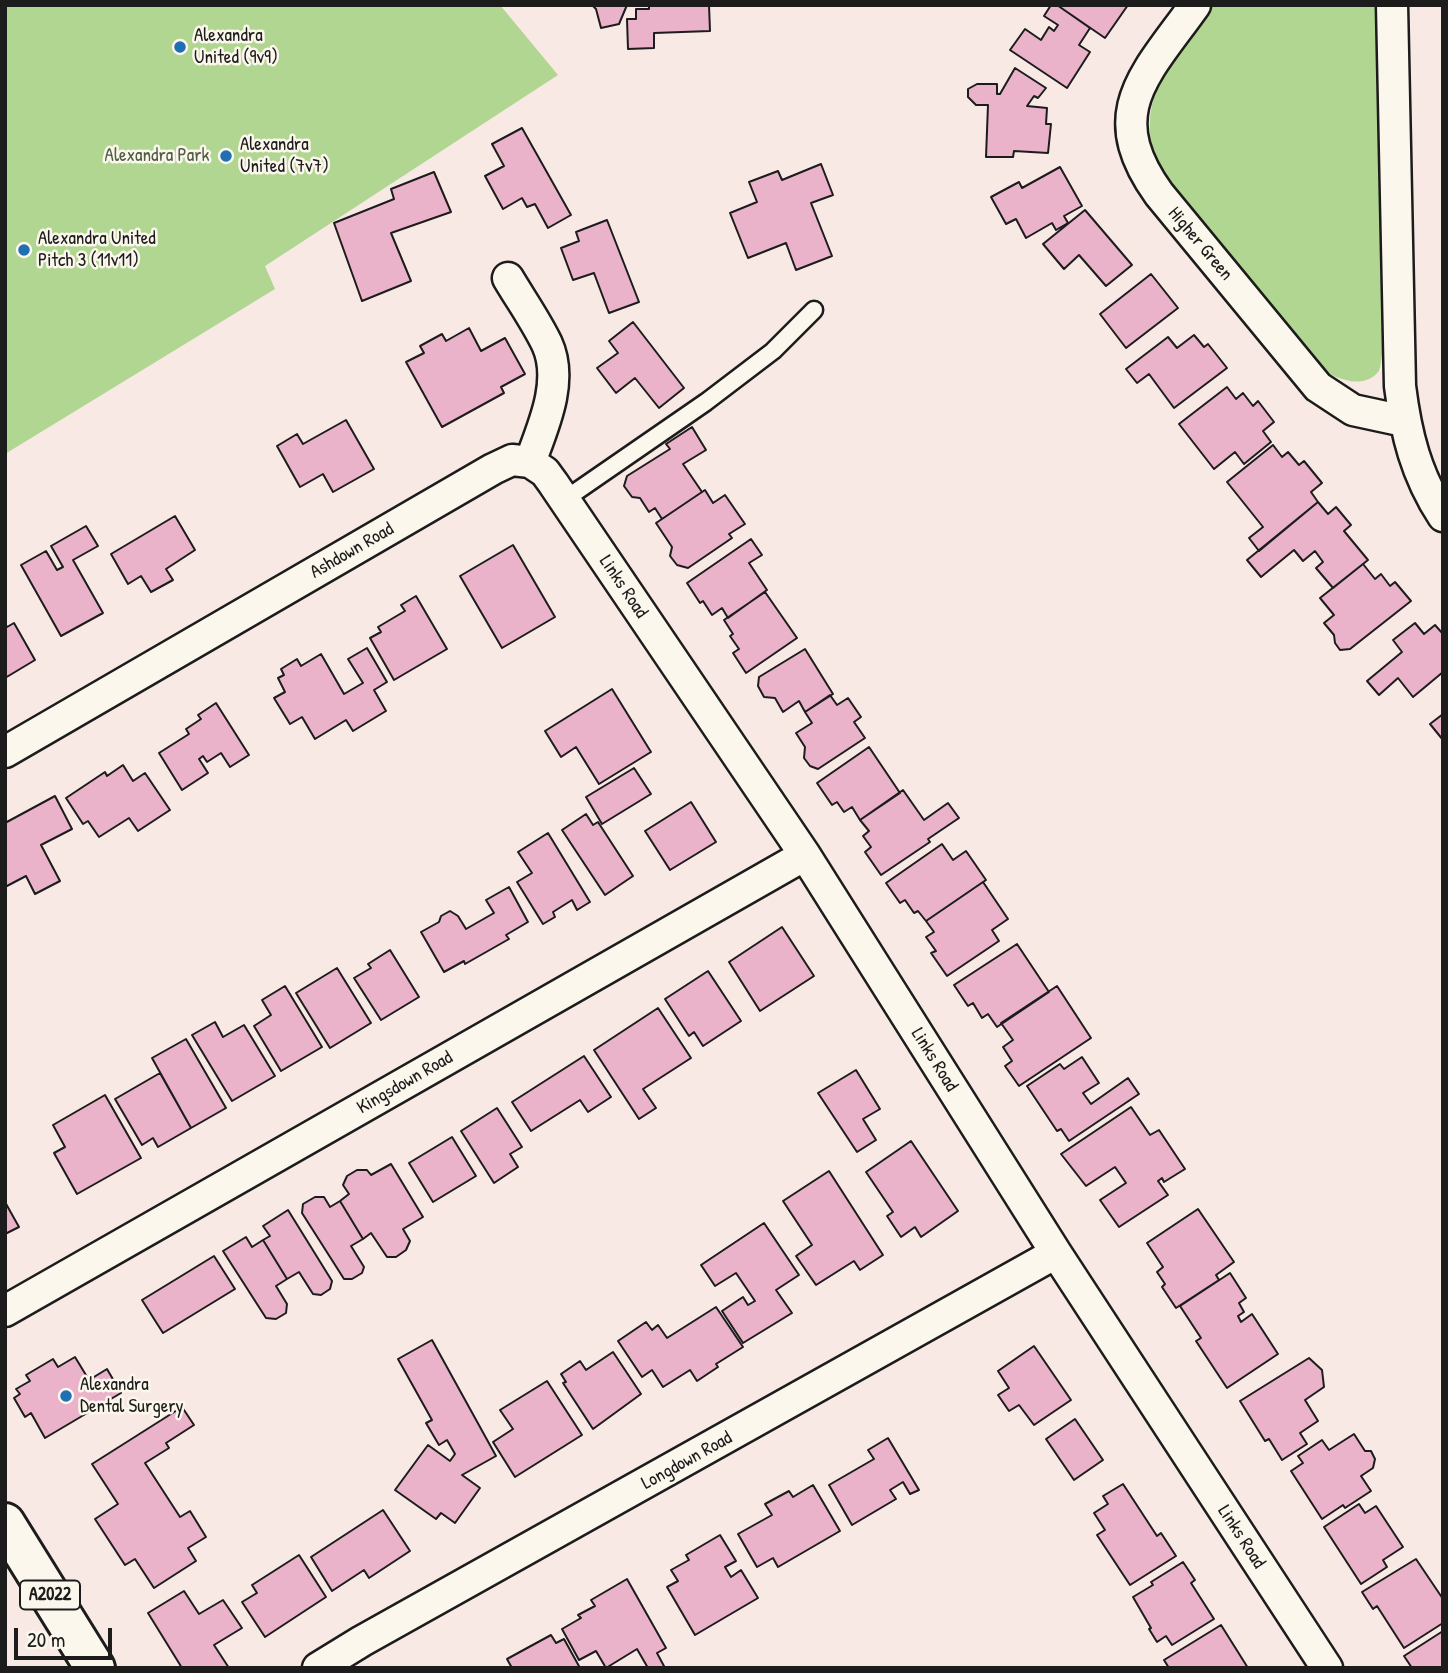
<!DOCTYPE html>
<style>
body{margin:0}
#map{position:relative;width:1448px;height:1673px;overflow:hidden;background:#f8e9e5;font-family:"Patrick Hand",sans-serif}
canvas{display:block}
.frame{position:absolute;inset:0;border:7px solid #1c1c1c;pointer-events:none}
.scale{position:absolute;left:14px;top:1628px;width:98px;height:32px;box-sizing:border-box;border:4px solid #1c1c1c;border-top:0;padding-left:9px;font-size:21px;line-height:24px;white-space:nowrap;color:#1c1c1c;-webkit-text-stroke:5px #fbf7ec;paint-order:stroke}
</style>
<div id="map">
<canvas width="1448" height="1673"></canvas>
<div class="frame"></div>
<div class="scale">20 m</div>
</div>
<script>
const g = document.querySelector('canvas').getContext('2d');
g.lineJoin = 'round';
function fillPath(path, color) { g.fillStyle = color; g.fill(path, 'evenodd'); }
function strokePath(path, color, width, dash) { g.strokeStyle = color; g.lineWidth = width; g.lineCap = dash ? 'butt' : 'round'; g.setLineDash(dash || []); g.stroke(path); }
function label(font, color, halo, rows, align = 'center') {
  g.font = font + ' "Patrick Hand",sans-serif'; g.lineWidth = 5; g.setLineDash([]); g.textBaseline = 'middle'; g.strokeStyle = halo; g.fillStyle = color; for (const [text, x, y, turn = 0] of rows) {
    g.save(); g.translate(x, y); g.rotate((+turn || 0) * Math.PI / 180); g.textAlign = isNaN(turn) ? turn : align; if (halo) g.strokeText(text, 0, 0); g.fillText(text, 0, 0); g.restore();
  }
}
const green = new Path2D(`
 M5,5H500L558,75L265,266L275,289L5,454Z
 M1210,5H1379C1380,48 1391,356 1379,371C1362,392 1333,377 1316,366L1165,179C1126,110 1170,60 1210,5Z`);
const building = new Path2D(`
 M592,5H627L619,24L601,28L596,9Z
 M649,5H709L710,31L654,33V48L628,49L627,19H636V9H649Z
 M1051,5H1057L1090,28L1079,45L1090,52L1067,88L1010,50L1025,29L1041,40L1049,27L1054,31L1058,25L1044,16Z
 M1057,5H1128L1105,38Z
 M1015,68L1046,88L1038,98L1034,96L1027,106L1047,108L1046,124H1051L1048,153L1014,151L1013,157H986L988,105H976L968,97V89L977,84H997V94H1000Z
 M522,128L571,215L548,228L535,204L527,207L522,198L503,209L485,176L504,166L492,144Z
 M821,164L833,195L811,203L832,256L796,270L786,243L748,258L730,213L757,202L749,182L778,171L782,180Z
 M1060,167L1082,206L1064,216L1068,223L1056,230L1052,223L1026,238L1016,219L1006,224L991,197L1019,182L1022,188Z
 M434,172L451,212L391,233L411,281L362,301L334,223L394,199L391,189Z
 M1085,210L1132,265L1106,286L1079,255L1064,269L1043,244Z
 M607,220L639,302L609,313L594,273L573,280L561,248L579,241L576,232Z
 M1151,274L1178,308L1126,348L1100,314Z
 M633,322L684,388L659,408L635,378L616,393L597,368L618,353L609,341Z
 M469,328L481,351L505,338L525,374L501,387L504,393L442,427L406,362L424,353L420,346L442,334L446,341Z
 M1194,335L1204,347L1208,344L1227,368L1174,408L1149,374L1137,383L1126,369L1168,337L1177,348Z
 M1227,387L1236,399L1243,393L1253,406L1258,401L1274,422L1263,431L1271,442L1244,464L1235,452L1214,469L1179,424Z
 M346,420L374,469L333,492L323,474L300,487L277,446L297,434L303,444Z
 M692,427L706,450L683,464L702,492L662,519L655,508L649,512L640,498L632,497L624,486L627,476L670,449L666,444Z
 M1273,445L1282,457L1288,452L1299,465L1304,461L1322,483L1311,492L1318,502L1259,551L1249,538L1263,527L1227,482Z
 M705,490L713,503L725,495L745,524L729,534L732,538L688,568L677,565L670,556L672,547L656,523Z
 M1318,502L1328,514L1336,507L1351,525L1344,531L1368,560L1333,588L1316,568L1323,562L1315,551L1303,561L1294,550L1261,577L1247,560Z
 M175,516L195,550L166,569L173,580L151,592L141,576L128,584L111,554Z
 M86,526L98,546L73,560L103,613L61,636L21,565L46,551L57,570L63,567L51,546Z
 M751,539L762,555L749,563L767,590L728,618L722,608L712,615L703,601L700,603L687,583Z
 M513,545L555,617L502,648L460,576Z
 M1363,564L1375,579L1381,574L1390,586L1395,582L1411,601L1350,649L1340,650L1335,643L1334,635L1324,623L1334,615L1320,598Z
 M765,592L797,638L746,673L733,653L739,649L730,636L733,634L724,620Z
 M416,596L447,649L394,680L370,638L381,632L378,627L405,611L401,605Z
 M14,623L35,660L5,678V624L7,627Z
 M1415,623L1424,634L1435,625L1443,634V672L1413,697L1398,678L1379,695L1367,681L1402,652L1393,640Z
 M367,648L387,682L374,690L386,711L353,731L346,720L315,739L302,717L290,724L274,698L285,692L278,678L284,675L281,669L297,659L301,666L321,654L344,694L363,683L348,659Z
 M805,649L833,694L805,712L799,701L783,712L775,698L764,697L758,686L759,677Z
 M612,689L651,752L599,784L576,747L561,757L545,731Z
 M830,695L837,705L848,698L861,717L854,722L865,738L818,769L810,766L804,758L805,747L796,733L812,723L805,712Z
 M216,703L249,755L230,767L221,753L207,762L203,756L199,759L208,773L182,790L159,753L189,734L186,729L201,719L198,715Z
 M1443,714V740L1430,724Z
 M869,747L900,793L860,820L852,807L844,812L837,802L832,805L817,783Z
 M123,765L133,781L145,773L170,810L138,831L129,818L99,837L88,821L83,824L66,798L105,772L107,776Z
 M634,768L651,794L602,824L586,797Z
 M903,790L924,820L948,803L959,818L928,839L930,842L881,875L865,852L871,847L863,836L869,831L860,820Z
 M55,796L72,829L41,845L60,881L35,894L26,876L5,887V823Z
 M691,802L716,842L670,870L645,831Z
 M586,814L593,825L598,822L633,876L605,895L562,830Z
 M548,833L590,902L577,910L572,900L553,912L555,917L543,924L517,882L532,873L518,852Z
 M942,844L953,860L966,851L986,880L926,921L918,911L914,913L905,900L900,903L886,883Z
 M983,882L1008,919L992,930L999,941L947,976L931,953L936,951L926,937L934,932L926,921Z
 M509,887L528,922L506,935L509,939L465,964L464,961L444,972L421,932L439,922L441,916L450,911L458,916L466,929L494,913L486,900Z
 M782,927L814,976L760,1011L729,962Z
 M1017,944L1049,992L997,1027L988,1014L982,1018L973,1003L968,1006L954,985Z
 M390,950L419,997L381,1020L354,978L371,968L368,964Z
 M337,968L371,1023L330,1048L296,993Z
 M708,971L741,1021L703,1046L694,1032L689,1036L665,999Z
 M285,986L322,1047L281,1071L254,1026L271,1015L262,1000Z
 M1057,986L1091,1038L1019,1086L1005,1066L1012,1061L1003,1047L1013,1040L1001,1023Z
 M658,1008L691,1058L643,1089L656,1108L639,1119L594,1050Z
 M215,1022L223,1037L244,1025L275,1076L232,1101L192,1035Z
 M186,1039L226,1108L191,1128L152,1058Z
 M584,1056L611,1097L588,1112L580,1100L531,1131L512,1102Z
 M1082,1057L1099,1083L1083,1093L1091,1104L1128,1078L1139,1094L1069,1141L1061,1129L1057,1131L1027,1086L1060,1064L1064,1069Z
 M856,1070L880,1109L863,1119L876,1140L857,1152L818,1093Z
 M160,1073L191,1128L158,1147L153,1138L142,1145L115,1099Z
 M105,1095L141,1158L77,1194L54,1153L65,1147L53,1125Z
 M1131,1107L1150,1135L1159,1130L1185,1169L1164,1182L1162,1178L1158,1181L1168,1195L1119,1227L1100,1200L1126,1183L1115,1167L1086,1186L1061,1154Z
 M497,1108L522,1147L510,1154L518,1167L494,1183L461,1131Z
 M452,1137L476,1176L433,1202L409,1163Z
 M911,1141L958,1211L921,1237L915,1227L901,1237L887,1216L893,1212L866,1172Z
 M391,1164L423,1217L403,1229L410,1241L406,1250L396,1257H387L371,1233L363,1239L340,1201L349,1194L343,1185L347,1176L357,1170H367L371,1175Z
 M829,1171L883,1255L860,1270L854,1261L816,1285L796,1256L812,1245L783,1201Z
 M315,1197H324L330,1207L340,1201L363,1239L351,1246L364,1267L362,1273L352,1279H344L302,1213L303,1204Z
 M5,1202L19,1227L5,1234Z
 M1198,1209L1234,1262L1216,1275L1219,1280L1176,1308L1162,1287L1165,1284L1157,1272L1163,1267L1147,1243Z
 M288,1210L332,1281L330,1289L321,1295L313,1294L299,1272L287,1279L263,1240L270,1236L263,1226Z
 M764,1223L799,1275L776,1290L792,1313L743,1343L722,1311L743,1297L748,1305L755,1301L736,1273L715,1286L701,1265Z
 M246,1237L252,1247L263,1240L287,1279L276,1286L287,1304L286,1313L276,1319L266,1318L223,1251Z
 M214,1256L235,1289L163,1333L142,1300Z
 M1230,1273L1246,1298L1239,1303L1244,1312L1238,1316L1241,1322L1252,1314L1278,1354L1227,1388L1196,1341L1201,1338L1180,1306Z
 M716,1307L743,1347L716,1364L718,1367L697,1381L690,1370L663,1387L652,1370L642,1377L618,1341L646,1322L652,1330L658,1325L667,1338Z
 M432,1340L496,1456L462,1475L480,1488L455,1523L441,1513L436,1519L395,1490L428,1445L450,1461L455,1454L447,1440L439,1445L426,1423L432,1420L398,1359Z
 M1034,1346L1071,1400L1034,1425L1019,1405L1009,1411L998,1395L1009,1388L998,1371Z
 M613,1352L641,1394L593,1429L563,1383L566,1382L561,1374L580,1361L586,1370Z
 M75,1357L89,1380L107,1369L121,1393L45,1438L31,1413L25,1417L14,1398L20,1394L16,1389L30,1381L26,1375L53,1359L58,1367Z
 M1309,1358L1322,1370L1324,1387L1305,1400L1318,1421L1300,1433L1307,1444L1282,1460L1269,1439L1265,1441L1240,1401Z
 M547,1381L582,1435L515,1477L493,1442L513,1429L500,1410Z
 M182,1407L194,1425L166,1443L169,1448L145,1463L180,1517L190,1511L206,1537L188,1548L196,1561L154,1588L135,1559L125,1565L95,1519L118,1504L92,1464Z
 M1075,1419L1103,1460L1074,1480L1046,1439Z
 M1354,1434L1365,1451H1371L1375,1459L1373,1468L1361,1476L1371,1491L1345,1508L1343,1505L1322,1519L1291,1471L1303,1463L1298,1456L1322,1440L1329,1450Z
 M888,1438L919,1490L910,1494L903,1482L890,1490L896,1499L852,1525L829,1485L874,1459L868,1450Z
 M1123,1484L1157,1536L1161,1533L1176,1556L1130,1585L1097,1535L1105,1530L1094,1513L1108,1504L1103,1496Z
 M813,1485L840,1531L778,1567L773,1558L757,1567L738,1534L772,1515L765,1504L789,1491L793,1497Z
 M1359,1504L1365,1513L1376,1506L1403,1547L1383,1560L1387,1567L1361,1584L1324,1527Z
 M383,1510L410,1551L369,1578L364,1570L332,1591L311,1557Z
 M720,1535L736,1561L725,1567L731,1577L741,1570L758,1598L695,1635L667,1587L678,1581L671,1570L689,1560L686,1555Z
 M299,1555L326,1597L265,1637L242,1602L257,1593L252,1585Z
 M1416,1559L1443,1599V1623L1404,1648L1377,1606L1373,1609L1362,1592Z
 M1183,1562L1195,1580L1191,1583L1214,1619L1172,1645L1166,1636L1157,1642L1149,1629L1151,1628L1133,1597L1153,1585L1151,1582Z
 M627,1579L666,1648L657,1653L665,1668H648L637,1649L606,1668L596,1651L579,1660L562,1629L581,1618L578,1615L595,1606L591,1600Z
 M184,1591L199,1614L223,1600L242,1628L214,1645L229,1668H182L148,1613Z
 M1221,1625L1248,1668H1169L1164,1660Z
 M1443,1631V1668H1412L1404,1656Z
 M551,1635L556,1643L564,1639L580,1668H512L507,1659Z`);
const lane = new Path2D(`
 M564,500L706,402L773,351L814,310`);
const street = new Path2D(`
 M1195,5C1146,74 1100,112 1159,194L1318,387L1353,410L1404,421
 M1392,5L1400,386C1406,434 1416,475 1443,516
 M508,278C521,300 536,321 547,344C564,381 543,427 530,462
 M530,462L545,472L553,483L805,855L1056,1253L1327,1668
 M5,752L493,469L512,460L530,462
 M5,1311L805,855
 M318,1668L362,1641L1056,1253`);
const primary = new Path2D(`
 M5,1523L95,1668`);
const markers = [
 [180,47,7,"#1f6fb2"],
 [226,156,7,"#1f6fb2"],
 [24,250,7,"#1f6fb2"],
 [66,1396,7,"#1f6fb2"]
];
const shields = [
 [50,1595,60]
];
const shieldNames = [
 ["A2022",50,1595]
];
const poiNames = [
 ["Alexandra",194,36],
 ["United (9v9)",194,58],
 ["Alexandra",240,145],
 ["United (7v7)",240,167],
 ["Alexandra United",38,239],
 ["Pitch 3 (11v11)",38,261],
 ["Alexandra",80,1385],
 ["Dental Surgery",80,1407]
];
const parkNames = [
 ["Alexandra Park",157,156]
];
const streetNames = [
 ["Higher Green",1200,244,50],
 ["Ashdown Road",352,551,-30],
 ["Links Road",623,587,56],
 ["Links Road",934,1060,58],
 ["Kingsdown Road",405,1083,-30],
 ["Longdown Road",687,1461,-29],
 ["Links Road",1241,1537,57]
];
fillPath(green, '#b1d692');
fillPath(building, '#eab3ca');
strokePath(building, '#1c1c1c', 2);
strokePath(lane, '#1c1c1c', 21);
strokePath(street, '#1c1c1c', 35);
strokePath(primary, '#1c1c1c', 44);
strokePath(lane, '#fbf7ec', 16);
strokePath(street, '#fbf7ec', 30);
strokePath(primary, '#fbf7ec', 38);
for (const [x, y, r, color] of markers) { const dot = new Path2D(); dot.arc(x, y, r, 0, 2 * Math.PI); g.fillStyle = color; g.fill(dot); strokePath(dot, '#fbf7ec', 2.5); }
for (const [x, y, w] of shields) { const box = new Path2D(); box.roundRect(x - w / 2, y - 14.5, w, 29, 5); g.fillStyle = '#fbf7ec'; g.fill(box); strokePath(box, '#1c1c1c', 2); }
label('bold 18px', '#1c1c1c', null, shieldNames);
label('19px', '#1c1c1c', '#fbf7ec', poiNames, 'left');
label('19px', '#505d45', '#fbf7ec', parkNames);
label('19px', '#1c1c1c', '#fbf7ec', streetNames);
</script>
